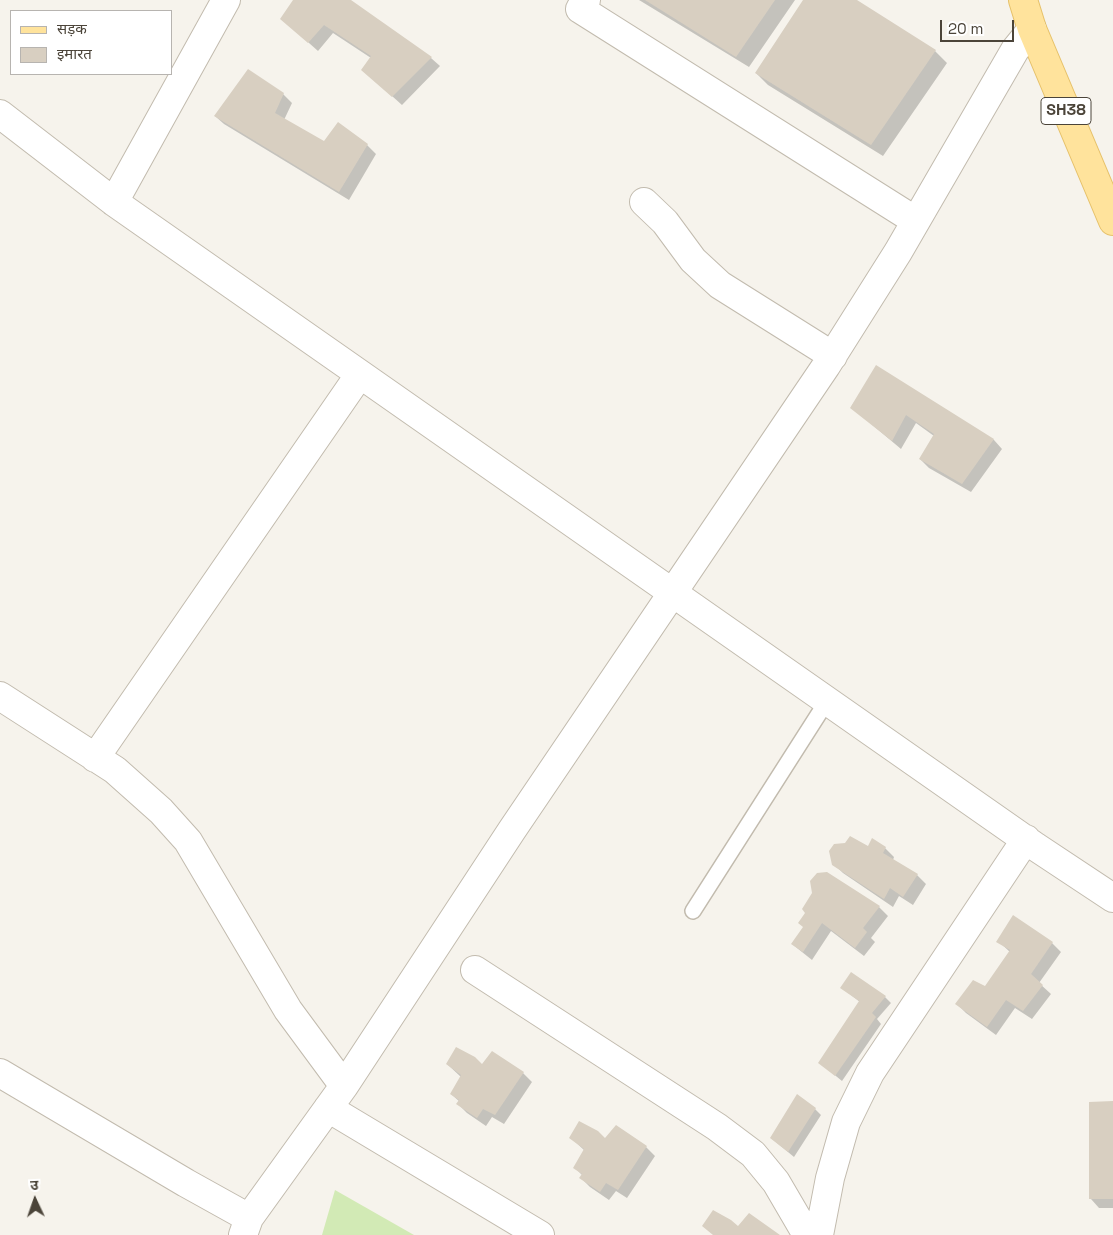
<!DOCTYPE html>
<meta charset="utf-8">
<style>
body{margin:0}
#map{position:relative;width:1113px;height:1235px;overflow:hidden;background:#f6f3ec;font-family:"Space Grotesk","Noto Sans Devanagari",sans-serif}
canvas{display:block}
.legend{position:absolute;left:10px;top:10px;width:162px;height:65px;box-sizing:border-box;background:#fff;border:1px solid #b7b4b0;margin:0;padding:6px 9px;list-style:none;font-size:15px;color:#4b4439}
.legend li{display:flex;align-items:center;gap:10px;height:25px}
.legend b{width:25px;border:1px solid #b7b4b0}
.north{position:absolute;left:10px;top:1175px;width:50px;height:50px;-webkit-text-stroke:4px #fff;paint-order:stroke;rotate:357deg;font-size:14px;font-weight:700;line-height:20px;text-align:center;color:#4b4439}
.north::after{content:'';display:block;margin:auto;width:18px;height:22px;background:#4b4439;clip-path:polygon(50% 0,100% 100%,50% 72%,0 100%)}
.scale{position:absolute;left:940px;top:20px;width:74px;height:22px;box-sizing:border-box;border:2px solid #4b4439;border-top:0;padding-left:6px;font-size:15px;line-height:18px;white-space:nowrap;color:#4b4439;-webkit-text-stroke:4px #fff;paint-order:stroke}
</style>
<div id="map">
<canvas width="1113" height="1235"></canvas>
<ul class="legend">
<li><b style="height:6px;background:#ffe39c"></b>सड़क</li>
<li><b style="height:14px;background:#d8cfc1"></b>इमारत</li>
</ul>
<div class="north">उ</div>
<div class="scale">20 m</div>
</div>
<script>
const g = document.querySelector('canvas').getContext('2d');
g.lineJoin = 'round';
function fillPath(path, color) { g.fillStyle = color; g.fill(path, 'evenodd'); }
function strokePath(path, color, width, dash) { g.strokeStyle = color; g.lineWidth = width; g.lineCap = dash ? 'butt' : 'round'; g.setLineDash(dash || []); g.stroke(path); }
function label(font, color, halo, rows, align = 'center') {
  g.font = font + ' "Space Grotesk",sans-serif'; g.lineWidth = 4; g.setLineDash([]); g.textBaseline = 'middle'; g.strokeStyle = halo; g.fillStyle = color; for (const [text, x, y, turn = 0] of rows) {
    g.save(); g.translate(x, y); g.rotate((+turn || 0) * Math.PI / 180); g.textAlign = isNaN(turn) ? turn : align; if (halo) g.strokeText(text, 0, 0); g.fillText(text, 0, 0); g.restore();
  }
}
const green = new Path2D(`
 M335,1190L414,1235H322Z`);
const shadow = new Path2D(`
 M294,0H348L431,58L440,66L402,105L372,78L371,58L333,33L318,51L291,27Z
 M639,0H795L749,67Z
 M804,0H854L935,51L947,63L883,156L768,85L756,73Z
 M283,94L292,103L284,120L325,143L367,145L376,154L349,200L224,124L215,116Z
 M877,367L994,440L1002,449L971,492L929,468L920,459L934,436L916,423L901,449L851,407Z
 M868,848H885L894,857L893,860L917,875L926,884L913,905L899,896L893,907L843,873L834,864Z
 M827,873L879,907L888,916L871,938L875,942L864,956L831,931L812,960L792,944L804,928L807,913Z
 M998,941L1052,943L1061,952L1039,983L1051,994L1032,1019L1015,1008L996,1035L966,1013L957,1004L985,988L1010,952Z
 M851,974L885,997L891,1003L877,1019L881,1024L842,1081L820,1063L860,1002L842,988Z
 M447,1064L482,1066L523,1073L532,1082L504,1124L492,1117L486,1126L467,1113L458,1104L460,1102L451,1094L461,1077Z
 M1113,1103V1208H1099L1091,1199Z
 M815,1109L821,1115L794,1157L771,1138Z
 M571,1138L606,1140L646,1147L655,1156L627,1198L616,1191L609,1200L590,1187L581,1178L583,1176L575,1168L584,1150Z`);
const building = new Path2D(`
 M293,0H351L432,57L392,97L361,70L371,56L324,25L308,43L280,19Z
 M645,0H775L736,57Z
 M803,0H857L936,50L871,145L755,73Z
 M248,69L284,93L275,113L324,141L338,122L368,144L339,192L214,116Z
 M876,365L994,439L962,484L919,459L934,434L906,415L892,441L850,408Z
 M850,836L868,846L872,838L886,847L883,853L918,874L903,897L890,888L884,899L832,865L829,851L834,844L845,843Z
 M827,872L880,906L863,928L867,932L855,948L822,923L803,952L791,944L803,927L798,923L805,913L802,909L812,893L810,881L817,873Z
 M1013,915L1053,942L1031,974L1043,985L1023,1011L1006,1000L987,1027L955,1004L973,980L985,986L1010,950L996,942Z
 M851,972L886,996L872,1013L876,1017L835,1076L818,1063L859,1001L840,988Z
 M456,1047L475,1057L482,1064L492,1051L524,1072L495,1115L483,1109L477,1118L456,1104L459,1100L450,1094L461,1075L446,1064Z
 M797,1094L816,1108L788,1152L770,1138Z
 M1113,1101V1199H1089V1102Z
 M579,1121L598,1131L605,1138L616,1125L647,1146L618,1190L606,1183L600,1192L579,1178L582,1174L573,1168L584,1149L569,1138Z
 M713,1210L731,1220L738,1226L749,1213L780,1235H713L702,1226Z`);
const service = new Path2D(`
 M693,911L827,701`);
const minor = new Path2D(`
 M586,0L580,9L916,221
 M0,114L114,202L1036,847L1113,898
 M114,202L226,0
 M644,202L665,222L693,260L720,285L833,356
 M0,696L115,770L161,811L188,841L288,1010L344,1086
 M95,758L360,374
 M475,970L717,1127L753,1154L776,1182L807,1235
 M0,1073L186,1183L249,1218
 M328,1108L540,1235
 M243,1235L249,1218L344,1086L512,830L826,366L898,252L1015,50L1032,29
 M819,1235L830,1178L846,1122L870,1073L1026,839`);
const primary = new Path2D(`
 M1023,0L1032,29L1113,221`);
const shields = [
 [1066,111,50]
];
const shieldNames = [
 ["SH38",1066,111]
];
fillPath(green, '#d2eab5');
fillPath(shadow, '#0003');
fillPath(building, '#d8cfc1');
strokePath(service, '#c2bbae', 18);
strokePath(minor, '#c2bbae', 30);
strokePath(primary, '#e6c16a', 30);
strokePath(service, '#fff', 15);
strokePath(minor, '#fff', 28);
strokePath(primary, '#ffe39c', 28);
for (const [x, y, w] of shields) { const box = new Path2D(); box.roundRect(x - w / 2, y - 13.5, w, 27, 4); g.fillStyle = '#fff'; g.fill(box); strokePath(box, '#4b4439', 1); }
label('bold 16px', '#4b4439', null, shieldNames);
</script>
